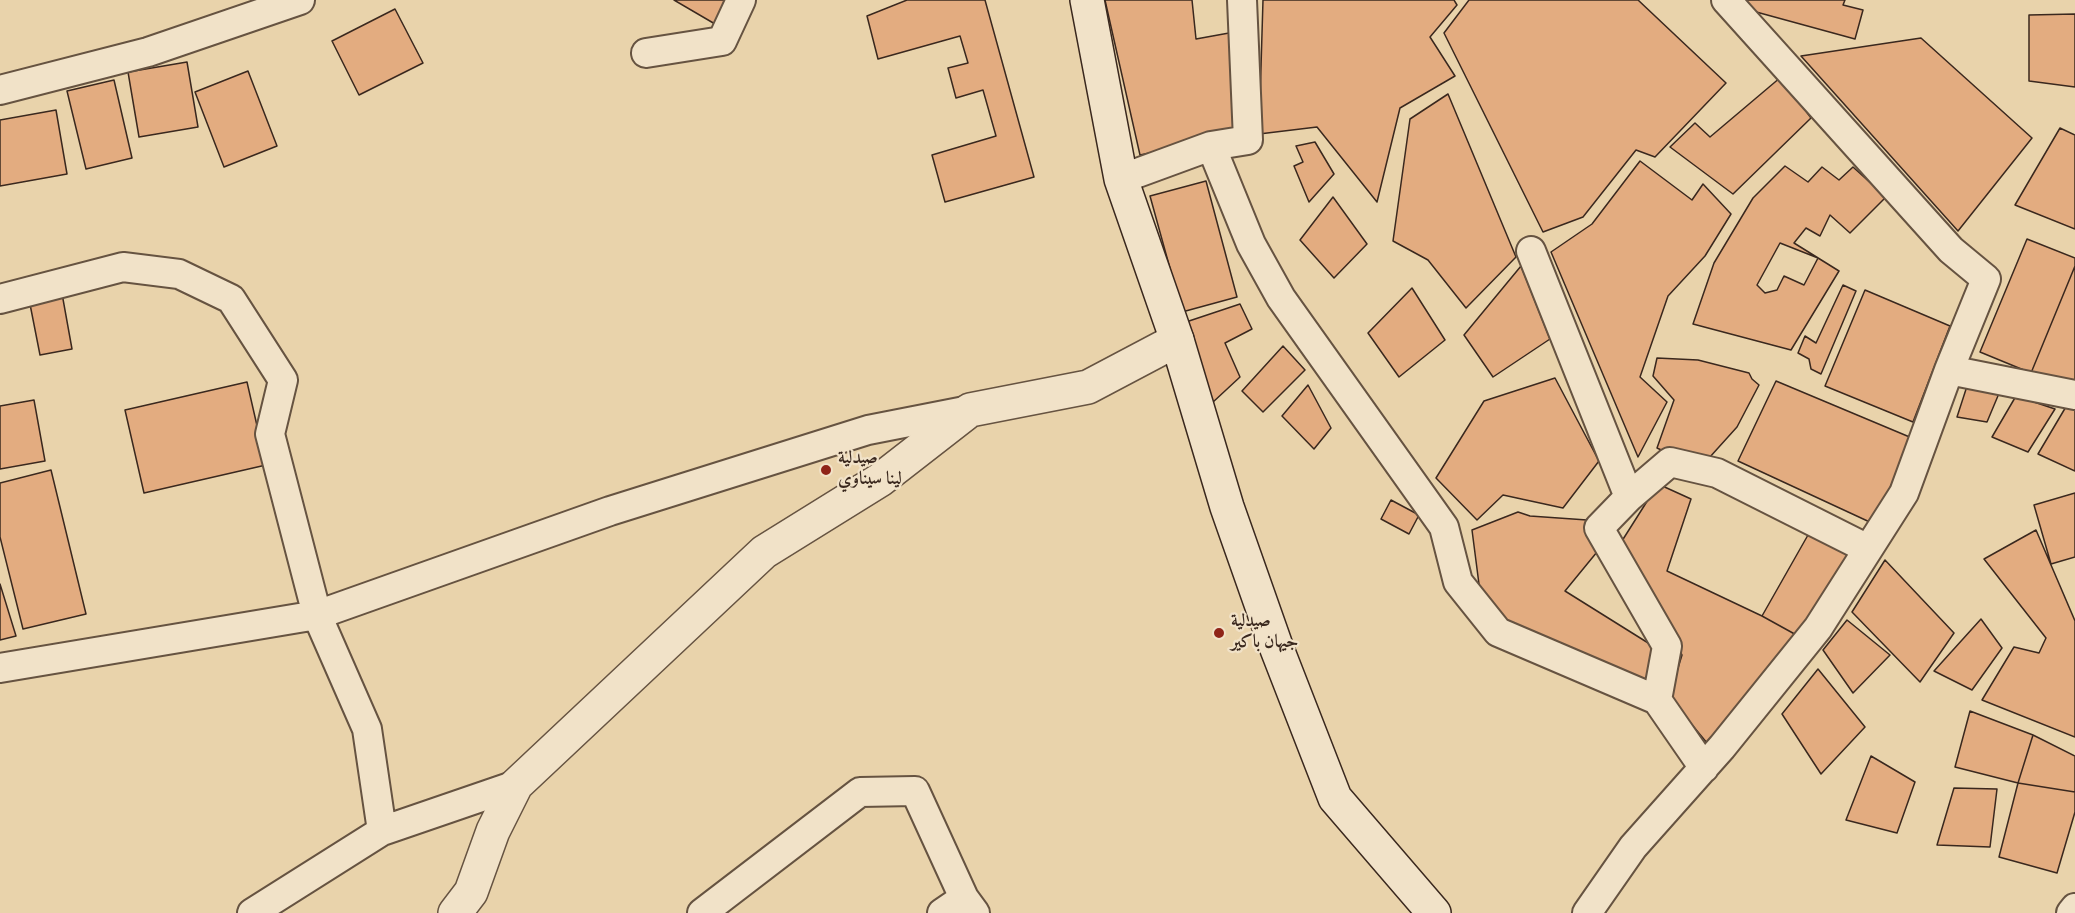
<!DOCTYPE html>
<meta charset="utf-8">
<style>
body{margin:0}
canvas{display:block;background:#e9d3ab}
</style>
<canvas width="2075" height="913"></canvas>
<script>
const g = document.querySelector('canvas').getContext('2d');
g.lineJoin = 'round';
function fillPath(path, color) { g.fillStyle = color; g.fill(path, 'evenodd'); }
function strokePath(path, color, width, dash) { g.strokeStyle = color; g.lineWidth = width; g.lineCap = dash ? 'butt' : 'round'; g.setLineDash(dash || []); g.stroke(path); }
function label(font, color, halo, rows, align = 'center') {
  g.font = font + ' "Sorts Mill Goudy",Amiri,serif'; g.lineWidth = 4.5; g.setLineDash([]); g.textBaseline = 'middle'; g.strokeStyle = halo; g.fillStyle = color; for (const [text, x, y, turn = 0] of rows) {
    g.save(); g.translate(x, y); g.rotate((+turn || 0) * Math.PI / 180); g.textAlign = isNaN(turn) ? turn : align; if (halo) g.strokeText(text, 0, 0); g.fillText(text, 0, 0); g.restore();
  }
}
const building = new Path2D(`
 M674,0H729L715,24Z
 M907,0H985L1034,177L945,202L932,155L996,136L983,90L956,98L948,68L968,63L960,36L878,59L867,16Z
 M1105,0H1192L1196,39L1229,33L1237,135L1140,155Z
 M1263,0H1454L1457,5L1430,37L1455,76L1400,108L1377,202L1317,127L1259,134Z
 M1469,0H1638L1726,83L1655,157L1636,150L1583,217L1543,232L1444,33Z
 M1740,0H1845L1843,5L1863,10L1855,39L1738,7Z
 M395,9L423,63L359,95L332,41Z
 M2075,14V87L2029,81V15Z
 M1921,38L2032,138L1958,231L1801,56Z
 M187,62L198,127L139,137L128,72Z
 M248,71L277,146L224,167L195,92Z
 M1781,77L1811,118L1733,194L1670,147L1695,123L1710,137Z
 M114,80L132,158L86,169L67,91Z
 M1448,94L1516,257L1466,308L1428,260L1393,241L1410,119Z
 M56,110L67,174L0,186V120Z
 M2060,128L2075,135V229L2015,205Z
 M1315,142L1334,174L1309,202L1294,166L1303,162L1296,146Z
 M1640,161L1692,200L1703,184L1731,214L1705,256L1668,296L1640,377L1667,402L1638,457L1551,252L1592,224Z
 M1785,166L1808,182L1822,167L1839,180L1853,167L1886,197L1850,233L1830,215L1820,236L1806,228L1794,243L1839,271L1791,350L1693,324L1714,263L1753,198Z
 M1206,181L1237,297L1182,312L1150,196Z
 M1333,197L1367,244L1334,278L1300,240Z
 M2027,239L2075,258V266L2031,373L1980,352Z
 M1780,243L1818,258L1804,285L1784,276L1777,290L1765,293L1757,285Z
 M1521,266L1550,339L1493,377L1464,335Z
 M2075,266V385L2031,373Z
 M1843,285L1856,291L1821,374L1811,369L1809,359L1798,353L1805,336L1816,343Z
 M61,288L72,349L40,355L28,294Z
 M1412,288L1445,340L1399,377L1368,333Z
 M1865,290L1950,326L1913,422L1825,386Z
 M1240,304L1252,329L1225,343L1240,377L1212,403L1186,322Z
 M1283,346L1305,370L1263,412L1242,391Z
 M1657,358L1698,360L1749,373L1752,379L1759,385L1737,427L1700,468L1657,448L1674,400L1653,376Z
 M1555,378L1599,461L1563,508L1503,495L1477,520L1436,478L1484,401Z
 M1969,380L2000,391L1987,422L1957,417Z
 M1776,381L1912,438L1874,524L1738,461Z
 M247,382L266,465L144,493L125,410Z
 M1308,385L1331,428L1314,449L1282,416Z
 M2016,396L2055,409L2028,452L1992,437Z
 M34,400L45,461L0,469V406Z
 M2067,405L2075,406V471L2038,454Z
 M51,470L86,614L23,629L0,537V483Z
 M1658,484L1691,499L1667,571L1762,616L1800,637L1712,749L1669,697L1682,655L1636,564L1620,544Z
 M2075,493V557L2051,564L2034,505Z
 M1391,500L1419,515L1409,534L1381,519Z
 M1518,512L1530,516L1587,520L1597,552L1565,591L1661,651L1649,696L1502,619L1480,592L1472,530Z
 M2036,530L2075,621V737L1982,700L2014,647L2039,653L2046,638L1984,559Z
 M1808,535L1853,556L1800,637L1762,616Z
 M1885,560L1954,633L1920,682L1852,612Z
 M0,584L16,636L0,640Z
 M1981,619L2002,648L1972,690L1934,671Z
 M1847,620L1890,655L1853,693L1823,650Z
 M1818,669L1865,727L1821,774L1782,714Z
 M1970,711L2033,735L2018,783L1955,767Z
 M2033,735L2075,756V792L2018,783Z
 M1871,756L1915,782L1897,833L1846,820Z
 M2018,783L2075,792V812L2057,873L1999,857Z
 M1954,788L1997,789L1990,847L1937,845Z`);
const minor = new Path2D(`
 M646,53L722,41L741,0
 M0,90L148,52L300,0
 M1211,146L1251,244L1281,298L1444,527L1458,582L1498,632L1657,700
 M1121,179L1211,146L1248,140L1242,0
 M1531,251L1629,497L1599,528L1667,646L1657,700L1704,768
 M0,299L123,267L179,274L231,299L283,380L270,434L317,615L367,729L382,831
 M1949,370L2075,395
 M1629,497L1670,462L1717,473L1868,549
 M0,668L317,615L610,511L868,430L970,410
 M252,913L382,831L516,785
 M702,913L860,792L915,791L964,898L975,913
 M942,913L964,898
 M1587,913L1633,847L1722,747L1818,628L1904,493L1949,370L1986,279L1951,250L1726,0
 M2071,913L2075,908`);
const tertiary = new Path2D(`
 M455,913L471,892L493,831L516,785L764,552L880,480L970,410L1088,387L1177,340`);
const secondary = new Path2D(`
 M1087,0L1121,179L1177,340L1227,507L1277,649L1335,798L1434,913`);
const markers = [
 [826,470,6,"#8f2418"],
 [1219,633,6,"#8f2418"]
];
const poiNames = [
 ["صيدلية",838,460],
 ["لينا سيناوي",838,481],
 ["صيدلية",1231,623],
 ["جيهان باكير",1231,644]
];
fillPath(building, '#e3ac80');
strokePath(building, '#3a281e', 1.5);
strokePath(minor, '#665341', 32);
strokePath(tertiary, '#665341', 36);
strokePath(secondary, '#3a281e', 36);
strokePath(minor, '#f1e2c8', 28);
strokePath(tertiary, '#f1e2c8', 33);
strokePath(secondary, '#f1e2c8', 33);
for (const [x, y, r, color] of markers) { const dot = new Path2D(); dot.arc(x, y, r, 0, 2 * Math.PI); g.fillStyle = color; g.fill(dot); strokePath(dot, '#f1e2c8', 2); }
label('bold 18px', '#3a281e', '#f1e2c8', poiNames, 'left');
</script>
